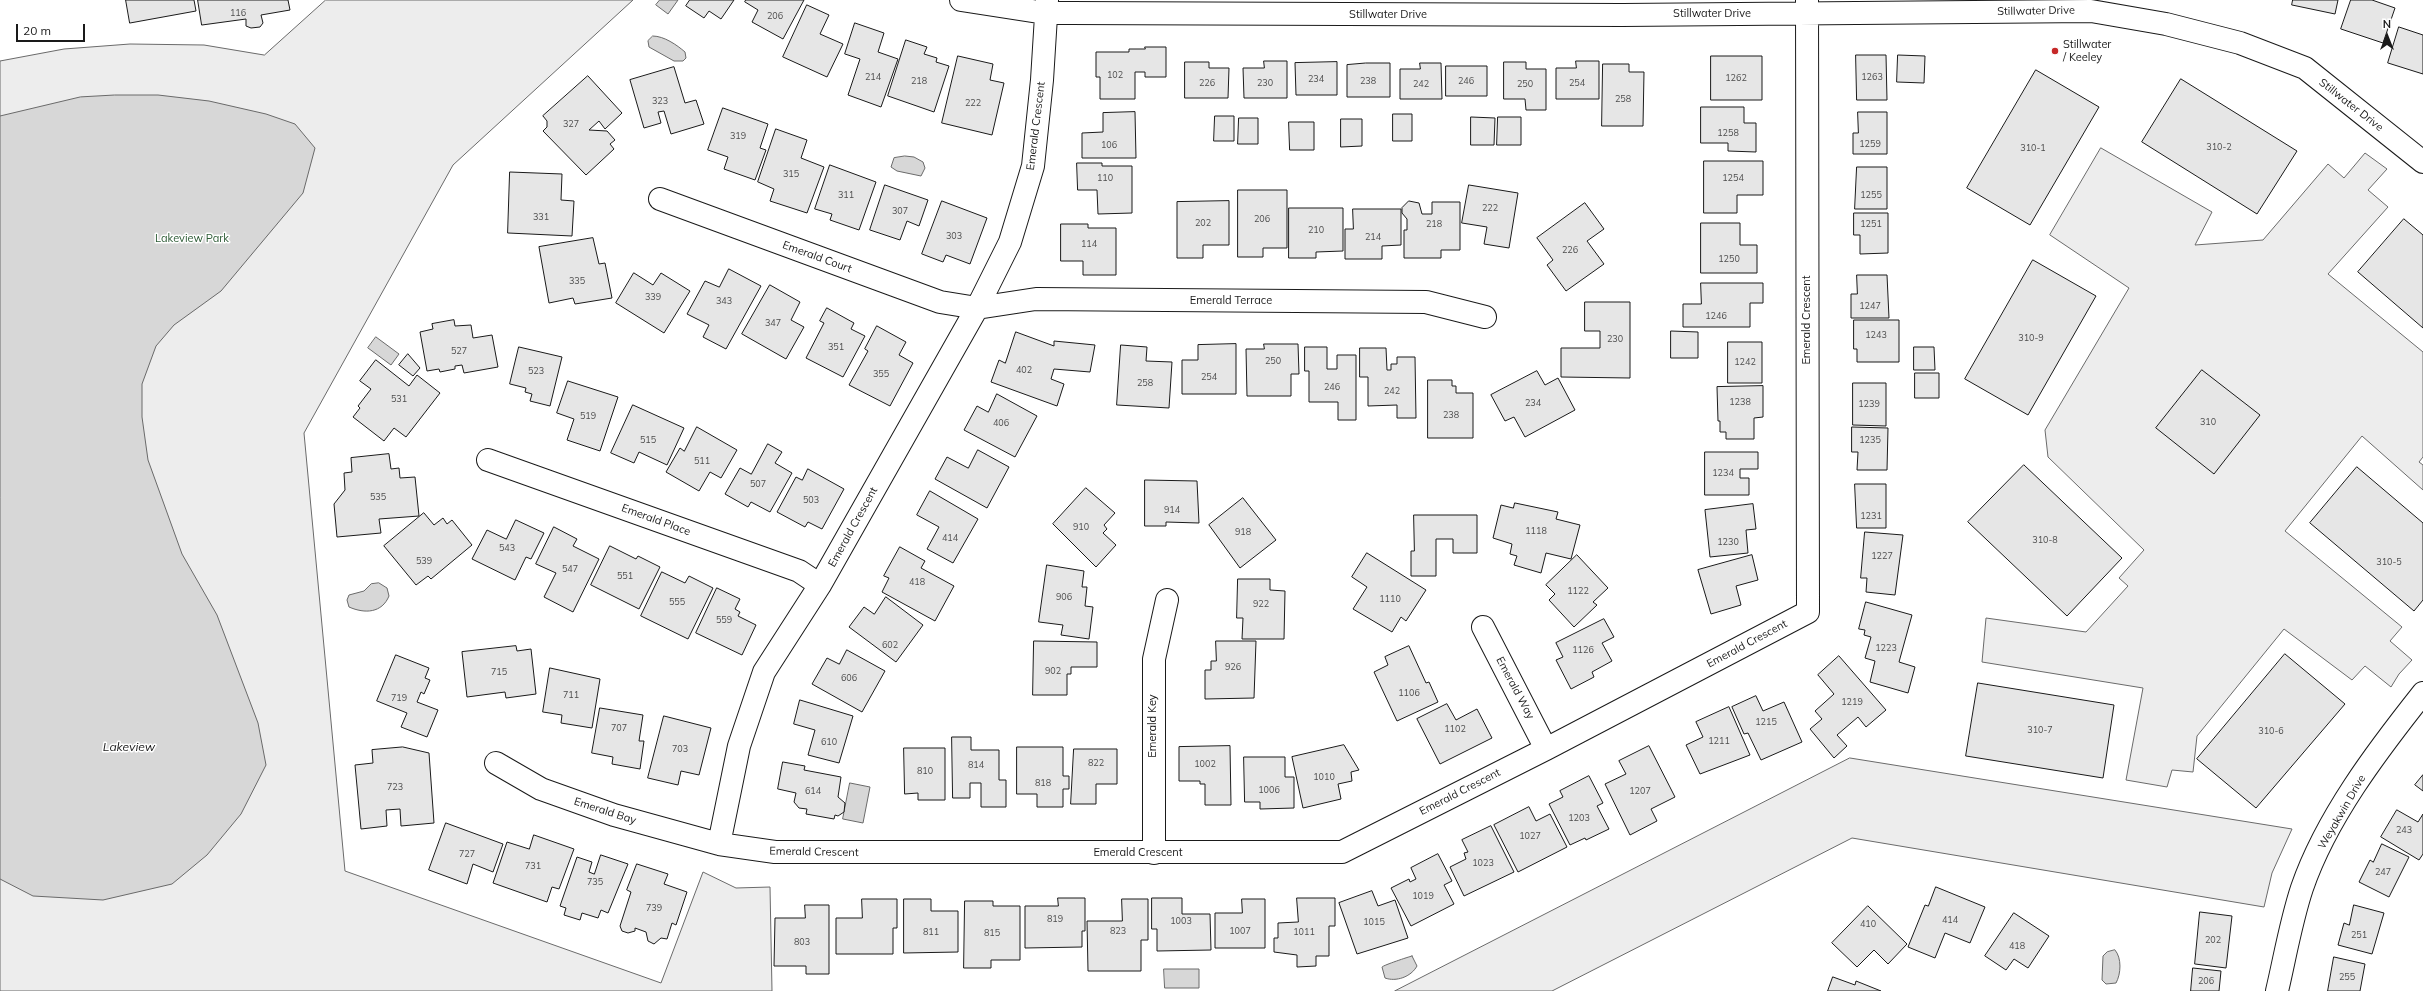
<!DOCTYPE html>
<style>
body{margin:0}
#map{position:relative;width:2423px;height:991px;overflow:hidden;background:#fff;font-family:Mulish,sans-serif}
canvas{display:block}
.north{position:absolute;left:2367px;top:16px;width:40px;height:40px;-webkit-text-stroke:3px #fff;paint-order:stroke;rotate:0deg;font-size:11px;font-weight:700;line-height:16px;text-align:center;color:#1a1a1a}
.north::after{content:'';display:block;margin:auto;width:14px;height:18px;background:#1a1a1a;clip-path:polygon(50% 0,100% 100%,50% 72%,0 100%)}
.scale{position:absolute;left:16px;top:24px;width:69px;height:18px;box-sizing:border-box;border:2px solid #1a1a1a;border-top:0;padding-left:5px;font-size:12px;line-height:14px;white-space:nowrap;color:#1a1a1a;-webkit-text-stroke:3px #fff;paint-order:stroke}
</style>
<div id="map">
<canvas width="2423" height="991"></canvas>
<div class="north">N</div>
<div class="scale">20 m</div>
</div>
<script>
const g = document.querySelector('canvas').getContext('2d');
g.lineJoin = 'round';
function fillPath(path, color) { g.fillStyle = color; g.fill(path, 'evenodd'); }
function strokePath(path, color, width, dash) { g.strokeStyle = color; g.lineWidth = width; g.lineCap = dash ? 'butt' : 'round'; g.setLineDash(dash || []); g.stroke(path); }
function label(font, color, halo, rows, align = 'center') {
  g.font = font + ' Mulish,sans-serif'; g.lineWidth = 3; g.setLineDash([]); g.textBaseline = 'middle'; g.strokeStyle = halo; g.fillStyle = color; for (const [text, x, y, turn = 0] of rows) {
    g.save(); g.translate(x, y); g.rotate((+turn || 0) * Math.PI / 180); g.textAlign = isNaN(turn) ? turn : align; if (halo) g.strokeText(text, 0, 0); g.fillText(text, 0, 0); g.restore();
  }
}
const built = new Path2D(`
 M326,0H633L453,165L304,433L345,871L661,983L703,872L736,888L770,887L772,991H0V61L64,49L130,44L204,45L264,55Z
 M2101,148L2212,212L2195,245L2263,240L2328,164L2344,178L2365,153L2387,169L2368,190L2388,207L2328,274L2423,352V457L2419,462L2423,465V490L2362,436L2285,531L2402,627L2390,641L2412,660L2399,674L2391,687L2365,666L2352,680L2284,629L2197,736L2193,772L2172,770L2167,787L2126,780L2143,688L1982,662L1986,618L2086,632L2128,586L2119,578L2144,550L2048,457L2045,430L2129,288L2050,235Z
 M1850,758L2292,829L2272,873L2264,907L1852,838L1552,991H1395Z`);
const water = new Path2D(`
 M660,0H678L668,14L656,5Z
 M653,36C664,36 677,45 685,52L686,58L683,61H674L649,47L648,41Z
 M115,95H158L209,101L266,114L295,124L315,148L303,193L221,291L174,325L156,346L142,384V417L148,460L182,554L217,615L258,723L266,765L241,814L207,855L172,884L103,900L33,896L0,879V116L80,97Z
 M905,156L914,157L923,162L925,168L921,176L897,171L891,167L894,158Z
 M376,337L399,354L391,365L368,348Z
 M379,583L387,588L389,596C382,613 365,614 349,607L347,600L349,595L364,591L371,584Z
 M850,783L870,787L863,823L843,819Z
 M2115,950C2122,958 2121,974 2116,983L2106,984L2102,980L2103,956L2107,952Z
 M1412,956L1417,966C1411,977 1396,982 1385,978L1382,967C1384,965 1408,957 1412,956Z
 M1164,969H1199V988H1165Z`);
const building = new Path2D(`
 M126,0H194L196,11L130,23Z
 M198,0H288L290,10L261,15L263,23L260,27L251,28L246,26V19L202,25Z
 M690,0H734L721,19L709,11L704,18L686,6Z
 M746,0H804L783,39L752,22L758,10L745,2Z
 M2293,0H2338L2335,14L2292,5Z
 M2351,0H2372L2395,8L2383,43L2341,29Z
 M807,5L829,15L820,34L843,44L827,77L783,57Z
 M855,23L884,33L878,52L898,59L881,107L848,95L860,59L845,54Z
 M2399,27L2423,35V74L2388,63Z
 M906,40L927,47L924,54L937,58L936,62L949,66L934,112L888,96Z
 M1145,47H1166V77H1145V72H1135V99H1100V77H1096V52H1129V49H1145Z
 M1856,55H1886L1887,100H1857Z
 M1898,55L1925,56L1924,83L1897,82Z
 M958,56L993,64L990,80L1004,83L992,135L942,123Z
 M1711,56H1762V100H1711Z
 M1264,61H1287V98H1244L1243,68H1264Z
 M1576,61H1599V99H1556V68H1576Z
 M1185,62H1209V68H1229L1228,98H1185Z
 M1337,62V95H1296L1295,63Z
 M1504,62H1526V69H1546V110H1526L1525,99H1504Z
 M1366,63H1390V97H1347V65Z
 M1420,63H1441L1442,99H1400V69H1420Z
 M1603,64H1629V72H1644L1643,126H1602Z
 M1446,66H1487V96H1446Z
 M674,67L685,103L696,100L704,124L671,134L664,111L658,112L661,123L644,128L630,80Z
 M2036,70L2099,107L2030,225L1967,188Z
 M588,76L622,113L605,129L599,121L589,130L607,131L615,140L610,144L614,149L586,175L543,131L547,127V121L543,116Z
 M2181,79L2297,151L2257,214L2142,142Z
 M1701,107H1744V123H1756V152L1728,151V143H1701Z
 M723,108L768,124L760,148L766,150L755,180L724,169L728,157L708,150Z
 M1135,112L1136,158H1082V133L1103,132V113Z
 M1858,112H1887V154H1853V133H1858Z
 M1393,114H1412V141H1393Z
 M1215,116H1234V141H1214Z
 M1471,117L1495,118L1494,145H1471Z
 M1498,117H1521V145H1497Z
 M1239,118H1258V144H1238Z
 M1341,119H1362V146L1341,147Z
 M1289,122H1314V150H1290Z
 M776,129L807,140L801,158L824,167L807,213L770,201L774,189L758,182Z
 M1704,161H1763V195H1737V213H1704Z
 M1077,163H1102V166H1132V213L1098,214L1097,190H1078Z
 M830,165L876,182L859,230L830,220L832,214L815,209Z
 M1857,167H1887V209H1855Z
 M510,172L562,174L561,200L574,201L572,236L508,233Z
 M885,185L928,200L919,226L907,221L900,240L870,230Z
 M1469,185L1518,193L1509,248L1484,244L1487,227L1462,223Z
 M1238,190H1287V248H1263V257H1238Z
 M942,201L987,218L970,264L946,255L943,262L922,254Z
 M1229,201V245H1203V258H1177V202Z
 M1409,201L1419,203L1422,214H1432V202H1460V250H1441V258H1404V230H1407V219L1402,213V208Z
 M1585,203L1604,229L1587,241L1604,264L1566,291L1547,265L1553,260L1537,238Z
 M1289,208H1343V251L1316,252V258H1289Z
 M1353,209H1401V245L1382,246V259H1345V229H1353Z
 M1854,213H1888V253L1860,254V235H1854Z
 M2404,219L2423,235V328L2358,272Z
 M1701,223H1740V245H1757V273H1701Z
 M1061,224H1088V228H1116V275H1083V261H1061Z
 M593,238L599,264L605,263L612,298L575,304L573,298L549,303L539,247Z
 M2033,260L2096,296L2028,415L1965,379Z
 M729,269L761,286L726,349L703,337L709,325L687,314L705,281L719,287Z
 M634,273L653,285L661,273L690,291L664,333L616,303Z
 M1857,275H1887L1889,318H1851V294H1857Z
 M1701,283H1763V303H1750V327H1683V304H1701Z
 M770,285L800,302L791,320L804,327L786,359L742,334Z
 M1585,302H1630V378L1561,377V348H1600V331H1585Z
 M827,308L854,323L851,329L865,336L843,377L806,358L824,323L820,321Z
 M454,320L455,326L471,325L473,338L492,335L498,367L464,373L462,365L455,366V369L440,372L439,369L427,371L420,332L433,329L432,324Z
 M1854,320H1899V362H1857V349H1854Z
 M877,326L906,342L899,355L913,363L890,406L849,385L868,351L865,349Z
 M1671,331L1698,332V358H1671Z
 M1016,332L1054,346V341L1095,345L1090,372L1054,369L1051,379L1064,384L1057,406L991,382L999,360L1005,363Z
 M1728,342H1762V383H1728Z
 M1236,344V394H1182V360H1198V345Z
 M1264,344H1298L1299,374H1291V396H1247L1246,349H1264Z
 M1121,345L1147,347L1146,361L1172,362L1169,408L1117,405Z
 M519,347L562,357L550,406L530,401L532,394L525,392L526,388L510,384Z
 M1305,347H1327V369H1337V355H1356V420H1338V402H1309V371H1305Z
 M1914,347H1934L1935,370H1914Z
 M1360,348H1386L1387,370H1391V364H1397V357H1415L1416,418H1397V405L1368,406V377H1360Z
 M408,354L420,368L413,376L399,365Z
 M376,360L409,386L417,375L440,393L406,437L394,428L384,441L353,417L360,408L358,406L371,389L360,381Z
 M2202,370L2260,415L2214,474L2156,428Z
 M1537,371L1545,385L1558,378L1575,410L1525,437L1514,417L1505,421L1491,395Z
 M1915,373H1939V398H1915Z
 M1428,380H1452V386H1456V393H1473V438H1428Z
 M568,381L618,397L600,451L567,440L574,419L557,413Z
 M1853,383H1886V426L1853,425Z
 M1763,386V417L1754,418V439H1726V432H1720V421H1718L1717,387Z
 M997,394L1037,416L1015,457L964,430L977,406L988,412Z
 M633,405L684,428L667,465L639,452L634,463L611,453Z
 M697,427L737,450L721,478L710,472L699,491L666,472L680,448L684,451Z
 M1852,427L1888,428L1887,470H1857L1858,452H1852Z
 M768,444L782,452L775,463L792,473L770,512L751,502L748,507L725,494L740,468L751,474Z
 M978,450L1009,467L987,508L935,479L947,457L968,468Z
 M1705,452H1758V469H1740V478H1749V495H1705Z
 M389,454L391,469L399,468L400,478L415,477L419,516L379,519L381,533L337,537L334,504L345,490L344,473L352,472L351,458Z
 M2024,465L2122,558L2067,616L1968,522Z
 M2357,467L2423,523V600L2414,611L2310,523Z
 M808,469L844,489L822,529L808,522L805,527L777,512L796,477L802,480Z
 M1145,480L1197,481L1199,523L1166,522V526H1145Z
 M1855,484H1886V528H1857Z
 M1086,488L1115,513L1104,525L1107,529L1103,533L1116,545L1096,567L1053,524Z
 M930,491L978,519L953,563L927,549L939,527L917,515Z
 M1243,498L1276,540L1240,568L1209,525Z
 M1515,503L1558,512L1556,519L1580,525L1571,559L1546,553L1541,573L1514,565L1517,556L1510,554L1512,544L1493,538L1501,505L1513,508Z
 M1753,504L1756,529L1746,530L1748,553L1710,557L1705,510Z
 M424,513L434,525L443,518L447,524L452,520L472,545L431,579L428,576L416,585L384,546Z
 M1414,515H1477V553H1453V539H1436V576H1411V551H1414Z
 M516,520L544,533L531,559L526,557L515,580L472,559L487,530L506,539Z
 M554,527L577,539L573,546L599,559L573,612L544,597L556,573L536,564Z
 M1865,532L1903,535L1895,595L1866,592L1867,578H1861Z
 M610,546L636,559L638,556L660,567L639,609L591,585Z
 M900,547L925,561L921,568L954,586L935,621L882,592L889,578L884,576Z
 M1367,553L1426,590L1406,621L1401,617L1392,632L1353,609L1367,587L1352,577Z
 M1577,555L1608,588L1593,602L1597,605L1574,627L1549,600L1555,594L1546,585Z
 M1752,555L1758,580L1736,586L1741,605L1711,614L1698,570Z
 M1047,565L1084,571L1082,587H1087L1085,606L1093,607L1089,639L1061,635L1063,625L1039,622Z
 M662,572L685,583L689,576L713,588L688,639L641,616Z
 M1238,579H1270V590L1285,591L1284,639H1242L1243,618H1237Z
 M717,588L740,599L735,609L740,612L738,616L756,625L742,655L696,633Z
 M886,597L923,625L896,662L849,627L864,607L874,614Z
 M1866,602L1912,615L1899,662L1915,667L1908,693L1870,682L1875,661L1865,658L1871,637L1864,635L1865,630L1859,629Z
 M1604,619L1614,637L1602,643L1612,661L1592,672L1594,677L1571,689L1556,660L1563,657L1556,643Z
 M1034,641L1097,642V667H1071V674H1067V695H1033Z
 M1216,641H1256L1254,698L1205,699V670H1211V661H1216Z
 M516,646L517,651L531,649L536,694L506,698L505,692L467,697L462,652Z
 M1409,646L1426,683L1429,682L1438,702L1397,721L1374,672L1388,665L1385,657Z
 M847,650L885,671L862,712L812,684L827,658L839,664Z
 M2285,654L2345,704L2256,808L2197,759Z
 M396,655L429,668L425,678L430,680L424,694L421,692L417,702L438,710L427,737L401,727L407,713L377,701Z
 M1839,656L1886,710L1866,727L1858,717L1837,735L1847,746L1834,758L1810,729L1822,719L1815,711L1834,694L1818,675Z
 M550,668L600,679L592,728L561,723L562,715L543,712Z
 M1978,683L2114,705L2103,778L1966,756Z
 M1756,696L1763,711L1784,702L1802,742L1761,760L1748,733L1744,734L1732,707Z
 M800,700L853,716L839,763L808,755L815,730L794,724Z
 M1447,704L1456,720L1477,709L1492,738L1440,764L1417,719Z
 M1729,707L1750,755L1700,774L1686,745L1703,737L1696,722Z
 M600,708L643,715L639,741H644L640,769L612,764L613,757L592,753Z
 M664,716L711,728L699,775L681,771L678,785L648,778Z
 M952,737H971V750H999V780H1006V807H981V783H970V798H953Z
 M1344,745L1359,770L1351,772L1352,781L1338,784L1341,799L1303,808L1292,757Z
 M1230,746L1231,805H1205V784H1200V781H1179V747Z
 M1649,746L1675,797L1651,809L1657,821L1630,835L1605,784L1626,774L1619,761Z
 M403,747L429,753L434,823L401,826L400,809L386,810L387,826L361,829L355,765L373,763L372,750Z
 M1017,747H1063V776H1069V789H1063V807H1037V794H1017Z
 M904,748H945V800H918V793L905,794Z
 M1074,749H1117V784H1096V804H1071Z
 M1244,757H1285V777H1294V808L1260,809V802H1245Z
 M783,762L805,766L804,770L841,777L838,797L845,803L844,812L838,816L835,815L834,819L806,814L807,809L799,808L794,802L796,793L778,789Z
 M2423,775V791L2415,785Z
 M1589,776L1603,803L1597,806L1609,829L1586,840L1585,838L1570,845L1549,804L1563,797L1560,791Z
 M1529,807L1536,821L1550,814L1567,847L1518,872L1494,825Z
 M2397,810L2418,822L2423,814V854L2419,860L2381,837Z
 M446,823L503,844L493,872L473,864L467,884L429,870Z
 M1491,826L1514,872L1464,896L1450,867L1466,859L1464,853L1468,852L1462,840Z
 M534,835L574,849L559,889L552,887L547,902L493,883L507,842L529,849Z
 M2382,844L2409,857L2389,897L2359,882L2370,860L2373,862Z
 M1438,854L1452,881L1444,885L1454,904L1411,926L1391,888L1409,879L1410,882L1416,879L1411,868Z
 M601,855L628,864L608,913L601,910L598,918L582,913L580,920L564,915L566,908L560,906L577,857L592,862L589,872L594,874Z
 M637,864L668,874L664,884L687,892L676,925L672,923L667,939L661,938L654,944L648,941L646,932L635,928V931L628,933L622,931L620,926L631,892L627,890Z
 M1936,887L1985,907L1970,943L1945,933L1935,958L1908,947L1925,905L1928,906Z
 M1372,891L1378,906L1395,900L1408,938L1357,954L1339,903Z
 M1058,898H1085V931H1082V947L1025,948V906H1058Z
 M1152,898H1182V914H1210L1211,950L1157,951V929H1152Z
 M1297,898H1335V926H1329V956H1316V966L1297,967V955L1274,952V938H1278V923L1298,922Z
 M862,899H897V928H893V954H836V918H862Z
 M904,899H931V911H958V952L904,953Z
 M1122,899H1148V940H1141V971H1088L1087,921H1122Z
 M1242,899H1265V948H1215V913H1242Z
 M965,901H993V906H1020V960H991V968H964Z
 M805,905H829V974H806V966H774L775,918H805Z
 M2354,905L2384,913L2372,954L2338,945L2344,923L2349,925Z
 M1868,906L1907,944L1888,964L1874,950L1857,967L1832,943Z
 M2200,912L2232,916L2226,968L2195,964Z
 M2014,913L2049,936L2028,968L2014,959L2006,970L1985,956Z
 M2334,957L2365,964L2360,991H2328Z
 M2193,968L2221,971L2219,991H2191Z
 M1833,977L1855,985L1856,981L1881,991H1828Z`);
const minor = new Path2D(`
 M961,0L1045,13H1069L1622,15L2091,11L2166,24L2240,43L2305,68L2423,162
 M1047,0L1042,80L1033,166L1010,242L977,308L820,585L764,672L739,746L719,844L775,852H1342L1546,749L1808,612L1807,0
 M660,199L940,302L977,308L1036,299L1426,302L1485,317
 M488,460L799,571L820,585
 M1483,627L1546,749
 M496,763L541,789L614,815L719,844
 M1154,853V659L1167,600
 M2277,991C2285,957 2291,921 2302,888C2326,818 2377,751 2423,693`);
const markers = [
 [2055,51,4,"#c62828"]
];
const numberNames = [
 ["116",238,13],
 ["206",775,16],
 ["102",1115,75],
 ["214",873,77],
 ["1263",1872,77],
 ["1262",1736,78],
 ["234",1316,79],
 ["218",919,81],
 ["238",1368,81],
 ["246",1466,81],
 ["226",1207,83],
 ["230",1265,83],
 ["254",1577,83],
 ["242",1421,84],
 ["250",1525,84],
 ["258",1623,99],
 ["323",660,101],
 ["222",973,103],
 ["327",571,124],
 ["1258",1728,133],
 ["319",738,136],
 ["1259",1870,144],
 ["106",1109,145],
 ["310-2",2219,147],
 ["310-1",2033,148],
 ["315",791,174],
 ["110",1105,178],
 ["1254",1733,178],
 ["311",846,195],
 ["1255",1871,195],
 ["222",1490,208],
 ["307",900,211],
 ["331",541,217],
 ["206",1262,219],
 ["202",1203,223],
 ["218",1434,224],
 ["1251",1871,224],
 ["210",1316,230],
 ["303",954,236],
 ["214",1373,237],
 ["114",1089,244],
 ["226",1570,250],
 ["1250",1729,259],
 ["335",577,281],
 ["339",653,297],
 ["343",724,301],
 ["1247",1870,306],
 ["1246",1716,316],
 ["347",773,323],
 ["1243",1876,335],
 ["310-9",2031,338],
 ["230",1615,339],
 ["351",836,347],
 ["527",459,351],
 ["250",1273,361],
 ["1242",1745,362],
 ["402",1024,370],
 ["523",536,371],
 ["355",881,374],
 ["254",1209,377],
 ["258",1145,383],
 ["246",1332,387],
 ["242",1392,391],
 ["531",399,399],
 ["1238",1740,402],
 ["234",1533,403],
 ["1239",1869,404],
 ["238",1451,415],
 ["519",588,416],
 ["310",2208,422],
 ["406",1001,423],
 ["515",648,440],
 ["1235",1870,440],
 ["511",702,461],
 ["1234",1723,473],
 ["507",758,484],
 ["535",378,497],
 ["503",811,500],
 ["914",1172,510],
 ["1231",1871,516],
 ["910",1081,527],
 ["1118",1536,531],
 ["918",1243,532],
 ["414",950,538],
 ["310-8",2045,540],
 ["1230",1728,542],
 ["543",507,548],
 ["1227",1882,556],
 ["539",424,561],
 ["310-5",2389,562],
 ["547",570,569],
 ["551",625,576],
 ["418",917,582],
 ["1122",1578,591],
 ["906",1064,597],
 ["1110",1390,599],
 ["555",677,602],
 ["922",1261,604],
 ["559",724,620],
 ["602",890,645],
 ["1223",1886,648],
 ["1126",1583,650],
 ["926",1233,667],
 ["902",1053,671],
 ["715",499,672],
 ["606",849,678],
 ["1106",1409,693],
 ["711",571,695],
 ["719",399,698],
 ["1219",1852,702],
 ["1215",1766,722],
 ["707",619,728],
 ["1102",1455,729],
 ["310-7",2040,730],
 ["310-6",2271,731],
 ["1211",1719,741],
 ["610",829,742],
 ["703",680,749],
 ["822",1096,763],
 ["1002",1205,764],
 ["814",976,765],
 ["810",925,771],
 ["1010",1324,777],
 ["818",1043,783],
 ["723",395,787],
 ["1006",1269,790],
 ["614",813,791],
 ["1207",1640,791],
 ["1203",1579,818],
 ["243",2404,830],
 ["1027",1530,836],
 ["727",467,854],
 ["1023",1483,863],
 ["731",533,866],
 ["247",2383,872],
 ["735",595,882],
 ["1019",1423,896],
 ["739",654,908],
 ["819",1055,919],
 ["414",1950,920],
 ["1003",1181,921],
 ["1015",1374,922],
 ["410",1868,924],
 ["823",1118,931],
 ["1007",1240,931],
 ["811",931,932],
 ["1011",1304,932],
 ["815",992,933],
 ["251",2359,935],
 ["202",2213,940],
 ["803",802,942],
 ["418",2017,946],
 ["255",2347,977],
 ["206",2206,981]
];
const streetNames = [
 ["Stillwater Drive",2036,11,-1],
 ["Stillwater Drive",1712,14],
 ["Stillwater Drive",1388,15],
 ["Stillwater Drive",2351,105,38],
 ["Emerald Crescent",1036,126,-83],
 ["Emerald Court",817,257,20],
 ["Emerald Terrace",1231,301],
 ["Emerald Crescent",1807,320,-90],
 ["Emerald Place",656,520,20],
 ["Emerald Crescent",853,527,-61],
 ["Emerald Crescent",1747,644,-28],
 ["Emerald Way",1515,688,62],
 ["Emerald Key",1153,726,-90],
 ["Emerald Crescent",1460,792,-27],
 ["Emerald Bay",605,811,18],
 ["Weyakwin Drive",2342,812,-60],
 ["Emerald Crescent",814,852,1],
 ["Emerald Crescent",1138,853]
];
const poiNames = [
 ["Stillwater",2063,45],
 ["/ Keeley",2063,58]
];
const parkNames = [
 ["Lakeview Park",192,239]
];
const waterNames = [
 ["Lakeview",129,747]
];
fillPath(built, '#ededed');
strokePath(built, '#6a6a6a', 1);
fillPath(water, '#d7d7d7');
strokePath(water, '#6a6a6a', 1);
fillPath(building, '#e6e6e6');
strokePath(building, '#1a1a1a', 1);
strokePath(minor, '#1a1a1a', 24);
strokePath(minor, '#fff', 22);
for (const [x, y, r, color] of markers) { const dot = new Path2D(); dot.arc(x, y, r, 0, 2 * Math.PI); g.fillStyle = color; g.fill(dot); strokePath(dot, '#fff', 1.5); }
label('9px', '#4d4d4d', null, numberNames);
label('11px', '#1a1a1a', '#fff', streetNames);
label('11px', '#1a1a1a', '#fff', poiNames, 'left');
label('11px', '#2b5a34', '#fff', parkNames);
label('italic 12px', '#1a1a1a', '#fff', waterNames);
</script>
